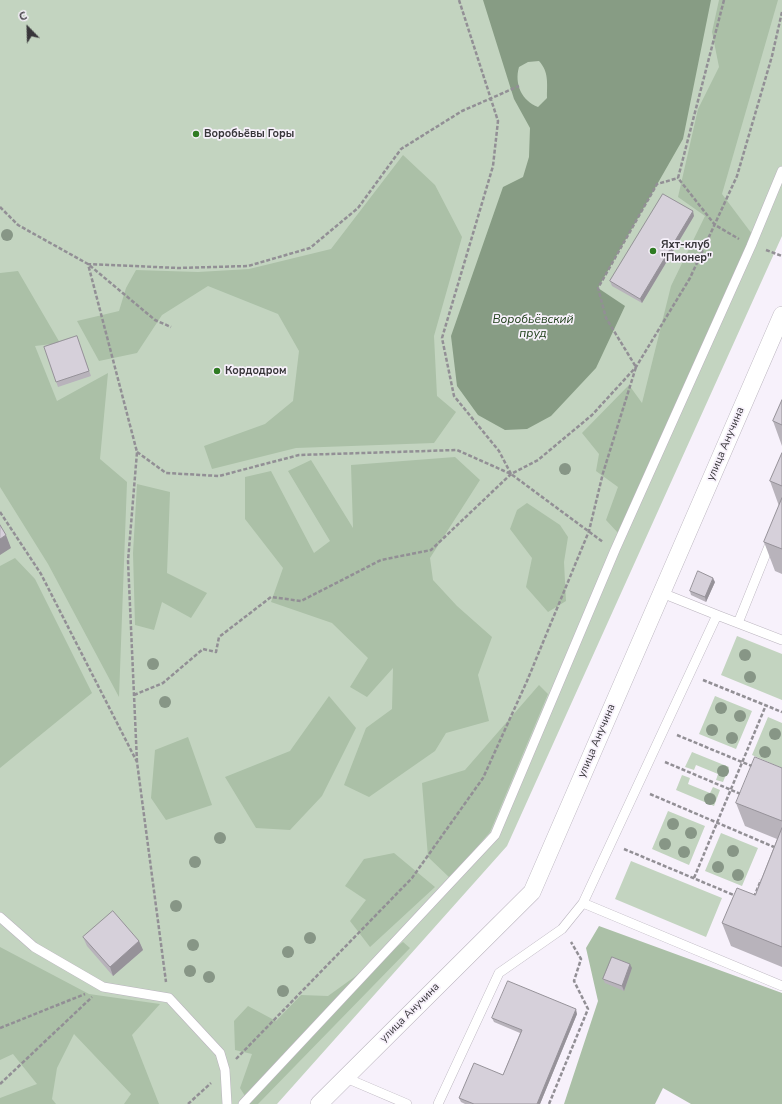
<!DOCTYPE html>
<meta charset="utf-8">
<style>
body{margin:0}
#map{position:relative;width:782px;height:1104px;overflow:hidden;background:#f7f1fb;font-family:"Nunito Sans",sans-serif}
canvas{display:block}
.north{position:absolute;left:8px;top:8px;width:40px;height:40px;-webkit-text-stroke:3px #f7f1fb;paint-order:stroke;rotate:337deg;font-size:11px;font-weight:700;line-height:16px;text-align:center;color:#38363a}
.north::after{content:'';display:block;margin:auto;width:14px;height:18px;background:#38363a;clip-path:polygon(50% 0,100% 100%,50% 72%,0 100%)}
</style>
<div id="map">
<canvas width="782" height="1104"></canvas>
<div class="north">С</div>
</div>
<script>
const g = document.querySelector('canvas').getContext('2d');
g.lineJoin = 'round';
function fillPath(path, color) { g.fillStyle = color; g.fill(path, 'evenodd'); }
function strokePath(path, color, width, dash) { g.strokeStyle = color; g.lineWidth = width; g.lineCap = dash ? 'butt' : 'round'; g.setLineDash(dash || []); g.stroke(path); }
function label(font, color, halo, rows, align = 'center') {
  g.font = font + ' "Nunito Sans",sans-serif'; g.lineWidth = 3.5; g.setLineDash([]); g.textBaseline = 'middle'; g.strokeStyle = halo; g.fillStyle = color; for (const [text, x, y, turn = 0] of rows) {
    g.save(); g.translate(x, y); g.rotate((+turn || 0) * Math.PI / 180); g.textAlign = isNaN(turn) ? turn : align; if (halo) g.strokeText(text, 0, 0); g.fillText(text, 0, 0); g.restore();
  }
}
const green = new Path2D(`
 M0,0H782V236L507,846L277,1104H0Z
 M737,636L782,654V700L721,675Z
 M715,696L752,711L736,749L699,734Z
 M768,717L782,723V768L752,755Z
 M692,752L729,767L723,782L716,780L718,774L696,765L694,770L685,767Z
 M682,775L690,778L688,784L710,793L713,787L720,790L714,806L676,790Z
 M668,811L705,826L689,865L652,849Z
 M721,833L758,848L742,886L705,871Z
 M631,861L722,898L706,937L615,899Z`);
const forest = new Path2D(`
 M719,0H778L722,194L752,234L619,534L606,520L618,487L596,471L599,454L582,433L629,385L642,403L671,286L705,216L678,197L698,109L719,67L712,32Z
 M403,155L435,185L462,237L434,336L437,396L456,412L434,443L296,448L212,469L204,446L265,424L293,401L299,351L278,314L208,286L162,315L137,353L99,361L77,321L119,311L126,288L136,270L198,272L249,269L331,249Z
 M18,271L60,343L35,346L57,401L108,373L100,459L127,482L119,697L48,564L0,487V273Z
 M455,457L480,480L430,558L433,580L457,606L492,637L478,675L489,721L446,733L435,751L369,797L344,785L366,728L392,709L393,668L367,697L350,687L368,658L332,623L271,602L283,568L245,519V477L271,471L314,553L330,541L288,471L311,460L353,528L351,465Z
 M137,484L170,492L167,573L207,593L191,618L162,602L154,630L135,625L133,553Z
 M527,503L560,525L568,537L564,562L566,601L548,612L526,587L532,558L510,529L517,510Z
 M15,558L35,579L92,693L0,768V566Z
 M539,685L548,694L490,832L450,878L428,857L422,783L465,770Z
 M329,696L356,728L322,796L290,830L256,828L225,777L290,751Z
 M188,737L212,805L166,820L151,798L155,750Z
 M394,853L435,887L370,947L350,921L366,900L345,886L364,859Z
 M599,926L782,993V1104H691L663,1088L655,1104H564L598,1001L586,948Z
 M403,942L410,948L258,1104H250L240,1088L252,1054L235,1050L234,1021L248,1006L276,1021L301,995L328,996Z
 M0,947L89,994L160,1004L132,1035L159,1104H124L131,1094L74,1034L57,1068L52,1099L56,1104H0V1098L37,1084L13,1054L0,1060Z`);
const water = new Path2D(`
 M483,0H711L683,139L598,288L625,306L596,368L551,416L527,429L505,430L478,415L457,386L451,336L503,187L523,177L529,157L530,128L514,99ZM539,61C549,72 547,83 547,98L538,107C522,101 514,84 519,67L528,62Z`);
const path = new Path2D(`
 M459,0L498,121L493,166L442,338L454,396L499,451L511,474
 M724,0L678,178L715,225L739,239
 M0,207L18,225L88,264L155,320L171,327
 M766,250L782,256
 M137,452L166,473L219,476L299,455L457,450L511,474L603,542
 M0,512L41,574L137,762L166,982
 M703,680L782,712
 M134,695L163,683L203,649L216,652L219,637L271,597L301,601L381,560L431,550L511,474L538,460L592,415L636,367L690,278L737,176L772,56L782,12
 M677,735L754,767
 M137,762L128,561L137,452L88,264L178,268L248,266L310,248L358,208L401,149L462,111L519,86
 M665,762L743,795
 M650,794L774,847
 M624,849L736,896
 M694,878L766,705
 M754,897L761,880
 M0,1028L85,994
 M236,1059L412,878L483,778L527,681L589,531L603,473L636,367L606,318L598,288L657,184L678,178
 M0,1084L92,997
 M188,1104L211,1083
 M549,1104L588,1009L574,981L581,959L571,942`);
const lane = new Path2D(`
 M662,593L717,615L583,903L782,986
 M717,615L782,640
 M738,623L771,541
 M0,917L34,947L103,987L169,998L220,1053L225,1070L227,1104
 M346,1078L407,1104
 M243,1104L495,835L615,550L751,246L782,171
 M438,1104L499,973L562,929L583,903`);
const street = new Path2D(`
 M319,1104L532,892L782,315`);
const trees = [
 [7,235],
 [565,469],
 [745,655],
 [153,664],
 [750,677],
 [165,702],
 [721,708],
 [740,716],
 [712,730],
 [775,734],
 [732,738],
 [765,752],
 [723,771],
 [710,799],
 [673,824],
 [691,833],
 [220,838],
 [665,844],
 [733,851],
 [684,852],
 [195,862],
 [718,867],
 [738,875],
 [176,906],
 [310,938],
 [193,945],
 [288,952],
 [190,971],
 [209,977],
 [283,991]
];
const wall = new Path2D(`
 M694,216L642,303L612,286L610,281Z
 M77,336L91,376L58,387L44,347Z
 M782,400V446L773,421Z
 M782,453V574L775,571L764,542L779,506L770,481Z
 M715,582L706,602L691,595L690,591Z
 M782,768V967L731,946L722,923L755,895L777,839L745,826L736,803Z
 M83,937L139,941L143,950L113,976L87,946Z
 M632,968L624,991L605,983L603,979Z
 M577,1014L540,1104H465L461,1102L459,1098L503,1075L520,1033L494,1022L492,1018Z`);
const shadedWall = new Path2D(`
 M693,211L694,216L642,303L640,299Z
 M6,535L11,548L0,555V539Z
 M713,578L715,582L706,602L705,597Z
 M139,941L143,950L113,976L110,967Z
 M630,964L632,968L624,991L622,986Z
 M576,1009L577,1014L540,1104H537Z`);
const building = new Path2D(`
 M663,194L693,211L640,299L610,281Z
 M77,336L89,371L56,382L44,347Z
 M782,400V425L773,421Z
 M782,453V486L770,481Z
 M782,498V549L764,542Z
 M0,525L6,535L0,539Z
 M698,571L713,578L705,597L690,591Z
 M755,757L782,768V821L736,803Z
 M782,828V947L722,923L737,888L755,895Z
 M113,911L139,941L110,967L83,937Z
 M612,957L630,964L622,986L603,979Z
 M508,981L576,1009L537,1104H474L459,1098L474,1063L503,1075L522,1030L492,1018Z`);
const markers = [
 [196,134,4,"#2f7b23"],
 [653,251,4,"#2f7b23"],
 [217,371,4,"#2f7b23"]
];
const poiNames = [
 ["Воробьёвы Горы",204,134],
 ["Яхт-клуб",661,245],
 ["\"Пионер\"",661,258],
 ["Кордодром",225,371]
];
const streetNames = [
 ["улица Анучина",726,444,-67],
 ["улица Анучина",597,741,-67],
 ["улица Анучина",410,1013,-45]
];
const waterNames = [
 ["Воробьёвский",533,320],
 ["пруд",533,334]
];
fillPath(green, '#c3d4c0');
fillPath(forest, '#abc0a7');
fillPath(water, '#879c84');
strokePath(lane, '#bab4be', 10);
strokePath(street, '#bab4be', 18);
strokePath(path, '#928f95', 2.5, [4, 2]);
strokePath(lane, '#fff', 9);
strokePath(street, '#fff', 17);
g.fillStyle = '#879686';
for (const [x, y] of trees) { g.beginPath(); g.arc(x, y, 6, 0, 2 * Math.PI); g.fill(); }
fillPath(wall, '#b8b3bb');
fillPath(shadedWall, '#969299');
fillPath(building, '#d6d0da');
strokePath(building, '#969299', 1);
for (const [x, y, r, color] of markers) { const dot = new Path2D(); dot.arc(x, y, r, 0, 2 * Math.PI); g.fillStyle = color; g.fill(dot); strokePath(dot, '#f7f1fb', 1.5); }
label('bold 11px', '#38363a', '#f7f1fb', poiNames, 'left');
label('11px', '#38363a', '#f7f1fb', streetNames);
label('italic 12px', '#20401b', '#f7f1fb', waterNames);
</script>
